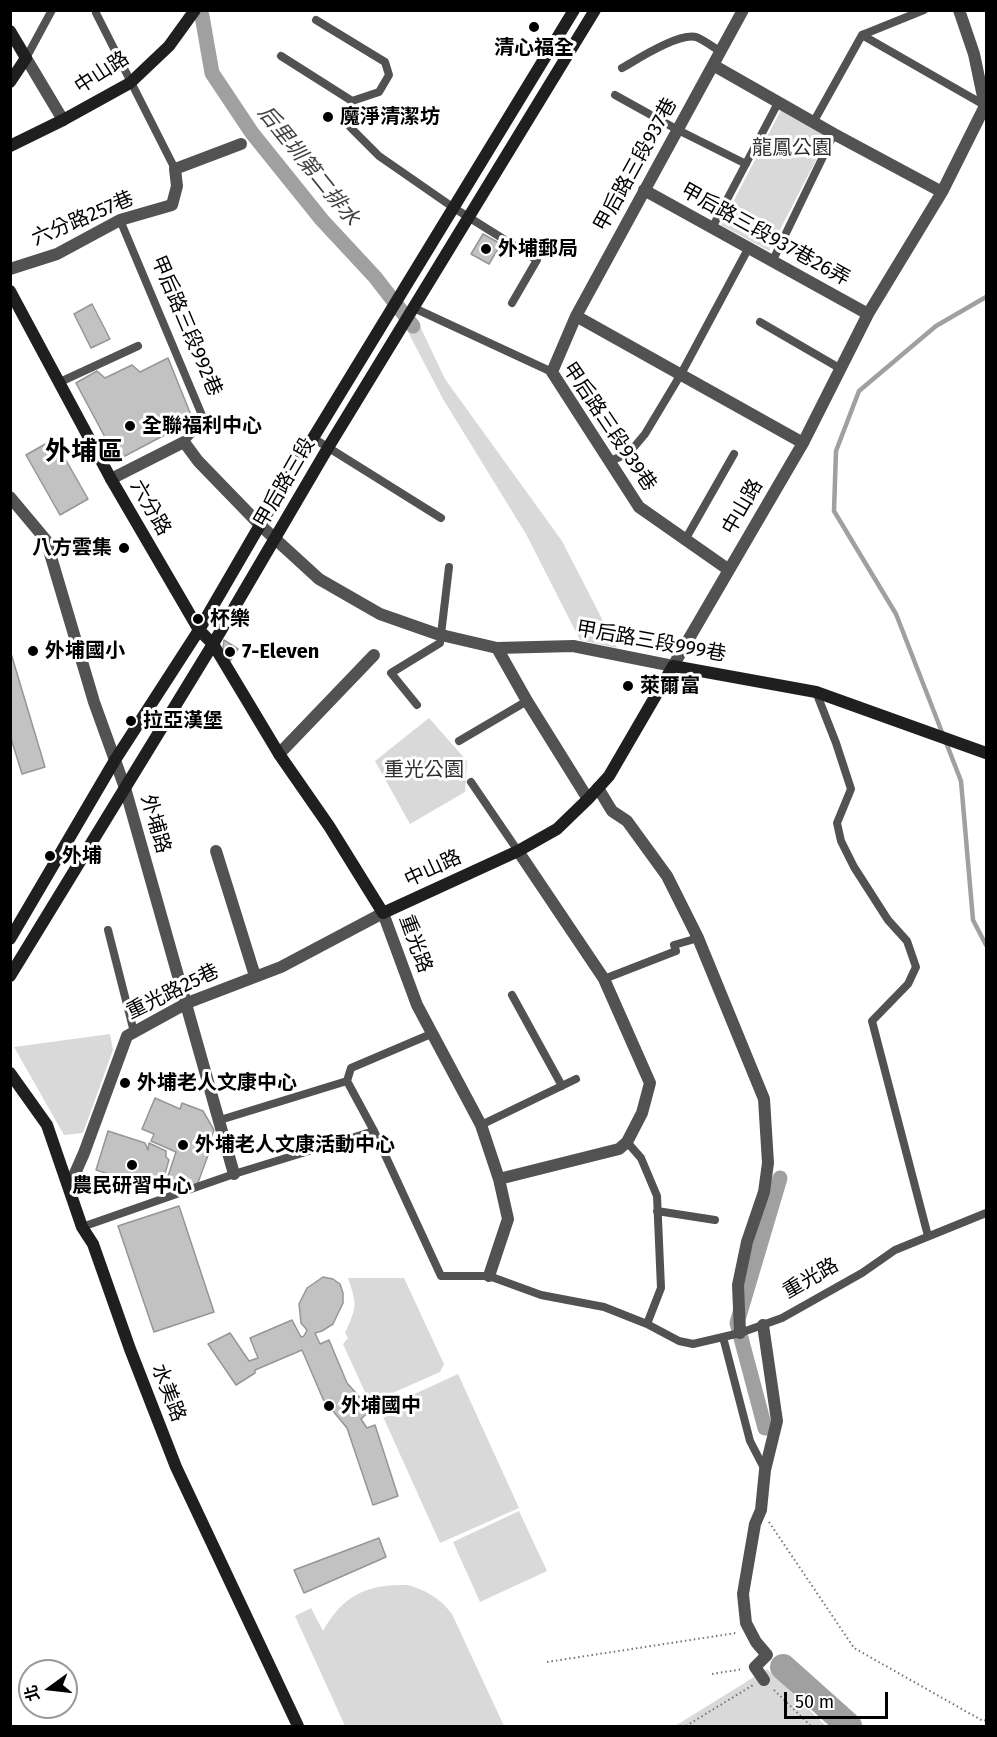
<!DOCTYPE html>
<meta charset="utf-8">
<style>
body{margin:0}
#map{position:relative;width:997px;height:1737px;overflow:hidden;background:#fff;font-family:"Fira Sans","Noto Sans TC",sans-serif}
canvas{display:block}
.frame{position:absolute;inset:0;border:12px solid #000;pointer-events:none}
.north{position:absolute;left:18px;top:1659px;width:60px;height:60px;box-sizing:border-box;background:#fff;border:2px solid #999;border-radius:50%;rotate:255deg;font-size:16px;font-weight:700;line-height:24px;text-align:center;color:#000}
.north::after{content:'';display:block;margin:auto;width:21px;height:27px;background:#000;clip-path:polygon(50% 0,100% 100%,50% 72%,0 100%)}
.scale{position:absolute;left:784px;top:1692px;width:104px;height:27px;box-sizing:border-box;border:3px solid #000;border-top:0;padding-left:8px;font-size:18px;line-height:21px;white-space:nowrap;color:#000;-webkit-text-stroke:4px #fff;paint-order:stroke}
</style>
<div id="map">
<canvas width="997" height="1737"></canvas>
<div class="frame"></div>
<div class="north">北</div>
<div class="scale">50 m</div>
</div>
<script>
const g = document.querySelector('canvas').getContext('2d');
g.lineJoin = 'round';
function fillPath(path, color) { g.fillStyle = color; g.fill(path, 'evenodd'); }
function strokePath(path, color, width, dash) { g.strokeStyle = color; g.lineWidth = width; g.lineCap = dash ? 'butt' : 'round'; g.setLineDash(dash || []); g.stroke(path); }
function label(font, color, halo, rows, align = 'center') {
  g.font = font + ' "Fira Sans","Noto Sans TC",sans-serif'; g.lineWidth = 6; g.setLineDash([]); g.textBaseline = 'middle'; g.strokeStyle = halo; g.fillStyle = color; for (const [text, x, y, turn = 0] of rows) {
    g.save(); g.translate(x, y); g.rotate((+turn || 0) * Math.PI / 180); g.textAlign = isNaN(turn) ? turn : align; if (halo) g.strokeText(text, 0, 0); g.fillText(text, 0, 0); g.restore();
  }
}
const green = new Path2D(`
 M781,110L829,135L769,251L721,225Z
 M419,324L445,379L562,541L617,648L580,640L526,534L443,399L408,332Z
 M429,718L467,761L465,792L410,824L375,761Z
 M110,1034L113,1050L83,1133L64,1135L14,1047Z
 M348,1278H404L444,1364L440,1372L370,1403L343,1344L348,1338L345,1333C357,1307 357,1305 348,1278Z
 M458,1374L519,1508L440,1543L380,1410Z
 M519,1511L547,1571L480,1602L453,1542Z
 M408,1585C427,1591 440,1598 452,1614L504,1726H345L295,1616L311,1608L323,1631C343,1595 367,1584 408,1585Z
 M767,1669L826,1726H675Z`);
const stream = new Path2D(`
 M986,297L936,326L859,391L836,451L834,511L896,614L961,781L973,920L986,945`);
const canal = new Path2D(`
 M202,16L212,73L252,133L322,220L375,277L413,326
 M765,1428L737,1323L780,1178`);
const river = new Path2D(`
 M783,1667L849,1726`);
const building = new Path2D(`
 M483,234L501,244L489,264L471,254Z
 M92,304L110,339L91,348L74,314Z
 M168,358L193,420L123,457L114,454L76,383L97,371L105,378L132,365L140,372Z
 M54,439L88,499L60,515L26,455Z
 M224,640L238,649L230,661L223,648Z
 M10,650L45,767L22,774L10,735Z
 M155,1098L180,1109L182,1103L203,1111L214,1130L207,1148L210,1150L196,1188L187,1182L183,1191L166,1182L176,1152L151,1141L154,1134L142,1129Z
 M108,1131L145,1143L148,1150L149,1143L166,1151V1157L169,1160L160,1190L96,1170Z
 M179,1206L214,1312L154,1332L118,1226Z
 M323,1277L333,1279L340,1284L343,1293V1303L333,1324L322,1331L315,1333L320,1344L329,1340L347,1383L371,1410L361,1419L367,1428L375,1425L398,1496L373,1505L347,1428L323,1399L302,1350L255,1370V1373L236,1385L208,1344L230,1333L249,1361L258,1358L250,1338L292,1320L301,1337L304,1336L307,1330L301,1323L299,1304L307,1288Z
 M379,1538L386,1557L304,1593L294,1570Z`);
const path = new Path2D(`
 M769,1522L854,1648L983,1721L986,1720
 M547,1662L736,1633
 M712,1674L743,1669
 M774,1690L811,1726
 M686,1726L753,1685`);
const lane = new Path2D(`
 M96,13L175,169
 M316,20L385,62L389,75L379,92L352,101
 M862,35L986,106
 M281,56L352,101L350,127L379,156L454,208L537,260L512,303
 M26,58L52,10
 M622,68C638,59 678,33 696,37C704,40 713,47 721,52
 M615,95L678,130L746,164
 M814,121L862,35L924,10
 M120,220L204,420L184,442
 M712,228L779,101
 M772,262L834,134
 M414,308L552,372
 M760,322L841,369
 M60,382L138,346
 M313,438L441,518
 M608,462L629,453L645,434L681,374L748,249
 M685,540L734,454
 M816,692L836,743L851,789L837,823L841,841L854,867L888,920L907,941L916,967L908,984L872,1021L928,1236
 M417,705L391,673L440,643L449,567
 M459,741L527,701
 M471,782L518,851
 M108,930L134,1032
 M604,979L676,951L674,945L698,938
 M512,995L562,1086
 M347,1081L374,1131L441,1276H489L541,1295L604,1307L647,1324L679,1341L693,1344L740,1333L782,1318L862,1273L895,1250L986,1213
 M220,1120L347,1081L351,1068L431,1034
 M481,1125L576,1079
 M627,1142L641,1158L657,1196L661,1288L647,1324
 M657,1211L715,1220
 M82,1227L234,1174L374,1131
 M723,1337L750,1441L765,1470`);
const street = new Path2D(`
 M26,58L63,120
 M713,65L834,134L942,192
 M644,190L868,314
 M10,269L57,254L120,220L172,205L177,186L175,169L241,144
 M576,316L803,443
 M111,479L184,442L198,461L260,525L319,579L380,614L437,634L497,648L573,646L673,666L803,443L868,314L942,192L985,106L974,54L959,10
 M10,497L46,540L94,702L125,788L234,1174
 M729,570L639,507L552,372L576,316L743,10
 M497,648L527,701L588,799
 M279,754L374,655
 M598,788L612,811L627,821L667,876L698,938L764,1099L768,1163L764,1192L747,1242L738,1285L740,1333
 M216,851L255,976
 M499,1179L619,1149L627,1142L642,1113L650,1083L604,979L518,851
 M69,1187L84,1153L127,1036L187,1003L281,967L383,913L417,1005L481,1125L499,1179L508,1219L489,1276
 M763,1325L777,1421L765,1470L761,1510L755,1524L743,1594L746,1623L756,1642L767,1655L755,1667L764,1680`);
const secondary = new Path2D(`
 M10,31L26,58L10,82
 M10,146L63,120L130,83L169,46L195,10
 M10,291L111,479L199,630L213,644L279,754L329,826L383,913L518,851L557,829L588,799L609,776L673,666L816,692L986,753
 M10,939L115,760L199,630L260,525L574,10
 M10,976L213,644L329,446L595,10
 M10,1073L47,1125L82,1227L93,1244L130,1349L176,1467L298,1726`);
const markers = [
 [534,27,6,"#000"],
 [328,117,6,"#000"],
 [486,249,6,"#000"],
 [130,426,6,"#000"],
 [124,548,6,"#000"],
 [198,619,6,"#000"],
 [33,651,6,"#000"],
 [230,652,6,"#000"],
 [628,686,6,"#000"],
 [131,721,6,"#000"],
 [50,856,6,"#000"],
 [125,1083,6,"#000"],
 [183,1145,6,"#000"],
 [132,1165,6,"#000"],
 [329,1406,6,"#000"]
];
const poiNames = [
 ["清心福全",534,48,"center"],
 ["魔淨清潔坊",340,117],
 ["外埔郵局",498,249],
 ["全聯福利中心",142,426],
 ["八方雲集",112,548,"right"],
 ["杯樂",210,619],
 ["外埔國小",45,651],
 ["7-Eleven",242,652],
 ["萊爾富",640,686],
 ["拉亞漢堡",143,721],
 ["外埔",62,856],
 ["外埔老人文康中心",137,1083],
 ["外埔老人文康活動中心",195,1145],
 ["農民研習中心",132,1186,"center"],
 ["外埔國中",341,1406]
];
const streetNames = [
 ["中山路",102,73,-33],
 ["甲后路三段937巷",636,165,-61],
 ["六分路257巷",83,219,-23],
 ["甲后路三段937巷26弄",765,235,29],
 ["甲后路三段992巷",186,326,67],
 ["甲后路三段939巷",609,427,56],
 ["甲后路三段",285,483,-60],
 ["中山路",743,507,-60],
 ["六分路",150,508,60],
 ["甲后路三段999巷",651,642,10],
 ["外埔路",155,824,74],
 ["中山路",433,869,-25],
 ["重光路",415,944,70],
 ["重光路25巷",173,992,-26],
 ["重光路",811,1279,-30],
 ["水美路",168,1393,69]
];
const parkNames = [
 ["龍鳳公園",792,148],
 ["重光公園",424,770]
];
const waterNames = [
 ["后里圳第二排水",308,166,51]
];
const districtNames = [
 ["外埔區",84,453]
];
fillPath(green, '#d9d9d9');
strokePath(stream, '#a0a0a0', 4.5);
strokePath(canal, '#a0a0a0', 15);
strokePath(river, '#a0a0a0', 26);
fillPath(building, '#c2c2c2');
strokePath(building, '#969696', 1.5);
strokePath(path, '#747474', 2, [1.5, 3]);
strokePath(lane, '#525252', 8);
strokePath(street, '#525252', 12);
strokePath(secondary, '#1f1f1f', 12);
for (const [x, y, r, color] of markers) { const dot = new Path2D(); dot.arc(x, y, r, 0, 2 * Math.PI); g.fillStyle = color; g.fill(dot); strokePath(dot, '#fff', 2); }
label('bold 20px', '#000', '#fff', poiNames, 'left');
label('20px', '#000', '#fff', streetNames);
label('20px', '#303030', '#fff', parkNames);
label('italic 21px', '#414141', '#fff', waterNames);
label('bold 26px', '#000', '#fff', districtNames);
</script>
